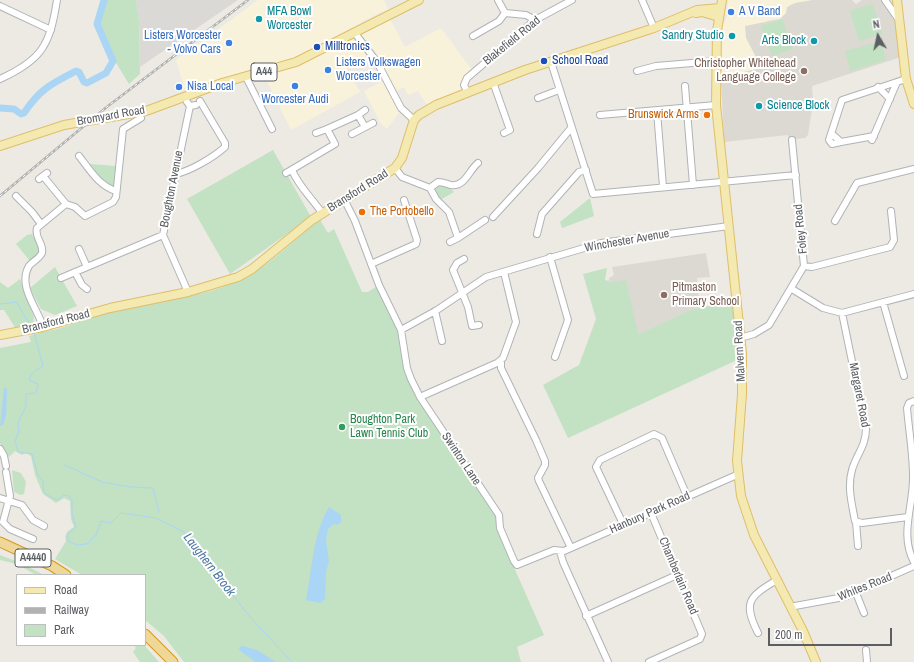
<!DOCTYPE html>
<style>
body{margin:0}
#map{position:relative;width:914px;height:662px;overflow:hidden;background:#eceae3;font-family:"Archivo Narrow",sans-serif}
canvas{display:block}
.legend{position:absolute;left:16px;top:574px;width:130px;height:72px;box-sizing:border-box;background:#fff;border:1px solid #bdbfc0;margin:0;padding:5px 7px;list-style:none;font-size:12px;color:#5b5e62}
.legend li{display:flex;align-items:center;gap:8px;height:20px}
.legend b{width:20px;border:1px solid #bdbfc0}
.north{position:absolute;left:858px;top:16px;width:40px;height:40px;-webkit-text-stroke:3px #fff;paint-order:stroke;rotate:351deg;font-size:11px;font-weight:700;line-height:16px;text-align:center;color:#5b5e62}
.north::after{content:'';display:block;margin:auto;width:14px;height:18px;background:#5b5e62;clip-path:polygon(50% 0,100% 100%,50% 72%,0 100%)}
.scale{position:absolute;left:768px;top:628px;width:124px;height:18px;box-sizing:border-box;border:2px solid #5b5e62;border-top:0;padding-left:5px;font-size:12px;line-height:14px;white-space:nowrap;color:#5b5e62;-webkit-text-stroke:3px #fff;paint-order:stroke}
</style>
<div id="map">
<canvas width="914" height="662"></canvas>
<ul class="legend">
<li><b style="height:5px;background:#f4e9b0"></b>Road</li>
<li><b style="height:5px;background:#b1b2b2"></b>Railway</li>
<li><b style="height:11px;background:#c3e1c3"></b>Park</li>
</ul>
<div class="north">N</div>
<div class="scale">200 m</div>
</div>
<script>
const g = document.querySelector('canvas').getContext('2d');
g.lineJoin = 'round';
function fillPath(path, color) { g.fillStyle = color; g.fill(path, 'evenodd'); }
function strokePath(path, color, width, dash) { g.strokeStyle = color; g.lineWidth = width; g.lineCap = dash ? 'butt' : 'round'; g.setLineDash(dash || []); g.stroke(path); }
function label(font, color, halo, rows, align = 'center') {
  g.font = font + ' "Archivo Narrow",sans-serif'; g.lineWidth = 4; g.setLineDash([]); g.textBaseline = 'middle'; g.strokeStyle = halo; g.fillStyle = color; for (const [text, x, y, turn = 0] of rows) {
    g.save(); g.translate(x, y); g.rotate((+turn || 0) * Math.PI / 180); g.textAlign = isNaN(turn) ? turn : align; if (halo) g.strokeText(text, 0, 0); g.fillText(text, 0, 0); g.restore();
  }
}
const commercial = new Path2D(`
 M258,0H384L388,9L367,19L306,54L217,81L186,93L176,60Z
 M728,0H813L795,3L787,7L786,13L780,19L768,20L746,38L755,55L757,69L721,77L722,26L727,18Z
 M390,19L405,47L441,28L472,70L462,84V89L427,105L418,91L408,95L404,87L396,91L404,106L387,129L381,124L364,91L389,78L378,56L362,36V32Z
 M353,39L368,56L346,67L360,92L291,130L264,75L309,61L348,40Z`);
const industrial = new Path2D(`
 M136,0H238L140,67L139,21Z`);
const education = new Path2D(`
 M813,0H852L856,4L862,0H883L895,17L901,57L812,86L813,102L808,135L805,138L789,140L788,135L724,142L721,77L757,69L755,55L746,38L745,26L780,19L786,13L787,7L795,3Z
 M706,253L710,277L697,278L700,307L638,334L613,282L609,281V278L614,275L612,267Z`);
const green = new Path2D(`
 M104,0H136L139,21L140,74L129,84L112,56L97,24Z
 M873,4L882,34L859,41L850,11Z
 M782,19L793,49L772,56L761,26Z
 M881,41L886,60L850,71L845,51Z
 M273,150L311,217L230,274L187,199Z
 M90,164L116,166L114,186L112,187L103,182L89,165Z
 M438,185L449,187L454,192L440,200L434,187Z
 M590,198L594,216L562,228L560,222Z
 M320,220L328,233L334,229L362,292H368L377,286C385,301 393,315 398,331C403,352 405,372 413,391L497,517V529L544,635L517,647L521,662H184L164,636L145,620V575H82L55,559L66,541C64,534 67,531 74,527L71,519L70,501L64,498L56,503L43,494L35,475L31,456L26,453L22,455L15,451L9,457L0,443V348L31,342L29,336L39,333L38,331C53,334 87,318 102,313C148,299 200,301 244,278C272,264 296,237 320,220Z
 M32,234C36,246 46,253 30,261L16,244L27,235Z
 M55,267L77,306L55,315L41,309L30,288Z
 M607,268L605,280L613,282L626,280L638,334L694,309L719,304L732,298L737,360L568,438L543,385L579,365L596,319L583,274Z
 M20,279L34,317L33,324L16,329L4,310H0V282L8,288Z
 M12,470L21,473L26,482L24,494L21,495L14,492Z
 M0,555L21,563L44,575H36L17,564L0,560Z
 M134,645H144L159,662H140L133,652L136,648Z`);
const water = new Path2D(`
 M4,388H6L7,391L6,416L3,425L0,426Z
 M329,507L341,515V522L337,525L333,524L328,529L326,540L329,561L326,572L325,599L320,603L306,600C312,569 313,534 329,507Z
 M243,646L257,650L276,662H255C251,657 243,655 239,649L240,647Z`);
const stream = new Path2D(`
 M0,304L17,302L23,314L31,325
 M34,332L43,366C37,370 29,373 30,381L38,384L36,393L26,394V406L18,423L19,431L15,441L18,452L32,454L38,475L44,482C40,492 49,497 58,500L64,495L69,496L72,500V514L76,527L68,534V541L77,545L87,544L96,535L101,521L111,523L121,513L156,518L184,532L250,617L292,662
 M65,465L102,482L131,487L153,488L159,512`);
const river = new Path2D(`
 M0,108L14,109L21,114L24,113C40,89 51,84 76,71L79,72L84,82L87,83L106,73L113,61L97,24L104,0`);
const minor = new Path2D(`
 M498,0L505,13L526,15L535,20
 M642,0L654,28
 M885,0L899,20
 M0,6L51,30
 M354,32L377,62L401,108L414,120
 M473,36L499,21L505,13
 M551,62L593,194L796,175
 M637,71L656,66L716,61
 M246,77L272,129
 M0,79C42,60 50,45 57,0
 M493,82L510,130L504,133
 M685,86L693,185
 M878,87L890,99
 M467,91L464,85L467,78L535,20L572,0
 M538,98L559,90
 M187,102L190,106L196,105
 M657,111L663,187
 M358,115L365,110
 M600,115L716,105
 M316,133L327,129
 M352,134L373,123
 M832,134L841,142L832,144L829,140L842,100L906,79
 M872,140L897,82
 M841,142L874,136
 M79,156C90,170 99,186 116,191
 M395,168L402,177L430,188L436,199L449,212L458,238L485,220
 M292,170C299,187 312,198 322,213
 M286,173L335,144L327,129L358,115L365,127
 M175,174C189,172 214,157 225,147V143L200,101
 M43,176L66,204
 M39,179L47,173
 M430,188L438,182C443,182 447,184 451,185C465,187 469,170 478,163
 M16,196L32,212L41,224
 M344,199L355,221L379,285L401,330L407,368L411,379L420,397L499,515L500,528L514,561L517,565L554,550L564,551L739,474
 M493,217L538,168L571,128
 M835,221L857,183L914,169
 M537,234L542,214L579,172L586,170
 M450,242L458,238
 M79,249L87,267
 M550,257L568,320L555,357
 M464,259L457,263L453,270L468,307L472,326L479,325
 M371,264L416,244L417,240L404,200
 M804,266L812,267L890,247L894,240L891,211
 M75,272L82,285L87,289
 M61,278L163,235
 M792,289L823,308L842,313L914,294
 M188,292L163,235L190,106
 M883,302L904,376
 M435,311L442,341
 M842,313L866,429C866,446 856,455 852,470C847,487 852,504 855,521L862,523L908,517
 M43,327C38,309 17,286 29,266C33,261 39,259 42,253C44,243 34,238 37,228L66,204L75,207L85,216L113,202L116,197L123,129L141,118
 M401,330L437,310L486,277L601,243L729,226
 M740,338L754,334L769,325L804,266L792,140
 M501,360V368L536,440L545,461V465L538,478L539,481L571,548
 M420,397L497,363L503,358L516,322L504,272
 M914,401L909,403L907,408C909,431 913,454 913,476C914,505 899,534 914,562
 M0,449L4,456L6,466
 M0,498L22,505L33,520L44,526
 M3,522L10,496L6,472
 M3,522L10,529L33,539
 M856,522L858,546
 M624,526L596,467L600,460L654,434L662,438L687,496
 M560,551L563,562L608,662
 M856,593L864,613
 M791,609L795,606L844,597L914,566
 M586,616L677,575
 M758,633C743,603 748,597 777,580
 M866,650L867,662
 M649,662L700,639L702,634L651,513`);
const major = new Path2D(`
 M722,0L717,31L716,105L742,353V394L737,461L741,496L754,535L803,631L816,662
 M897,0L906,79L914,104
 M696,13L702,12L719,17
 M0,146L64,125L146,111L222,83L296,62L419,0
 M0,335L43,327L110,308L188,292L238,277L252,269L312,220L395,168L402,158L414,120L419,115L436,105L525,70L654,28L697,10L720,8`);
const highway = new Path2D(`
 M0,542L52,566L66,575
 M145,634L173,662`);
const rail = new Path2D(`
 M0,196L108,106L248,0`);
const markers = [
 [731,12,4,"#3f7fe0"],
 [259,19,4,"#0f9aa8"],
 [732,36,4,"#0f9aa8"],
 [814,41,4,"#0f9aa8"],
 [229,43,4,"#3f7fe0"],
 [317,47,4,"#1a4fb4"],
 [544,61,4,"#1a4fb4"],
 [328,70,4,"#3f7fe0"],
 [804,71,4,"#8d6e63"],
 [295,86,4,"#3f7fe0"],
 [179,87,4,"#3f7fe0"],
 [759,106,4,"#0f9aa8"],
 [707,115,4,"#e8710a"],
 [362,212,4,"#e8710a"],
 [664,295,4,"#8d6e63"],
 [342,427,4,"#2e9e5b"]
];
const shields = [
 [264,72,26],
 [33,558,36]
];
const shieldNames = [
 ["A44",264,72],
 ["A4440",33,558]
];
const cultureNames = [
 ["MFA Bowl",267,12],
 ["Worcester",267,26],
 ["Sandry Studio",724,36,"right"],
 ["Arts Block",806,41,"right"],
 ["Science Block",767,106]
];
const shopNames = [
 ["A V Band",739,12],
 ["Listers Worcester",221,36,"right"],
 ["- Volvo Cars",221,50,"right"],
 ["Listers Volkswagen",336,63],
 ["Worcester",336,77],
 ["Nisa Local",187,87],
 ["Worcester Audi",295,100,"center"]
];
const streetNames = [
 ["Blakefield Road",512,41,-39],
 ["Bromyard Road",111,116,-10],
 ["Boughton Avenue",172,189,-79],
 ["Bransford Road",358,191,-32],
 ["Foley Road",801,229,-96],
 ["Winchester Avenue",627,241,-10],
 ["Bransford Road",56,322,-14],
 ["Malvern Road",740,351,-93],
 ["Margaret Road",859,395,79],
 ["Swinton Lane",461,459,56],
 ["Hanbury Park Road",650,513,-24],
 ["Chamberlain Road",678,576,67],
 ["Whites Road",865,587,-22]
];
const transitNames = [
 ["Milltronics",325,47],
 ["School Road",552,61]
];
const educationNames = [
 ["Christopher Whitehead",796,64],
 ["Language College",796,78],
 ["Pitmaston",672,288,"left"],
 ["Primary School",672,302,"left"]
];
const foodNames = [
 ["Brunswick Arms",699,115],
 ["The Portobello",370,212,"left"]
];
const leisureNames = [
 ["Boughton Park",350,420],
 ["Lawn Tennis Club",350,434]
];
const waterNames = [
 ["Laughern Brook",209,565,52]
];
fillPath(commercial, '#f9f2db');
fillPath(industrial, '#dbd9d5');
fillPath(education, '#dcd9d2');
fillPath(green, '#c3e1c3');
fillPath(water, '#abd5f4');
strokePath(stream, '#abd5f4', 1);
strokePath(river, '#abd5f4', 7);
strokePath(minor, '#b0b3b7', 8);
strokePath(major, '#dfbe69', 10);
strokePath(highway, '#d3991c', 11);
strokePath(minor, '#fff', 6);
strokePath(major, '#f4e9b0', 8);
strokePath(highway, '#efd897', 9);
strokePath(rail, '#b1b2b2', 2.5);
strokePath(rail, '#fff', 1, [3]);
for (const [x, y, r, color] of markers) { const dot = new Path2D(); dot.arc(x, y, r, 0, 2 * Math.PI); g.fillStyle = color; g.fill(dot); strokePath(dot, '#fff', 1.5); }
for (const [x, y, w] of shields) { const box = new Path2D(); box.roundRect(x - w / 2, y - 9, w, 18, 3); g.fillStyle = '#fff'; g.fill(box); strokePath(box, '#5b5e62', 1); }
label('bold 11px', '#5b5e62', null, shieldNames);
label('12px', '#0d838f', '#fff', cultureNames, 'left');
label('12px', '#366cbe', '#fff', shopNames, 'left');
label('12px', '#5b5e62', '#fff', streetNames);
label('12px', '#164399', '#fff', transitNames, 'left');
label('12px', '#785e54', '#fff', educationNames, 'right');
label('12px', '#c56008', '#fff', foodNames, 'right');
label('12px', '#27864d', '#fff', leisureNames, 'left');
label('italic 13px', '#4c77a4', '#fff', waterNames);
</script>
